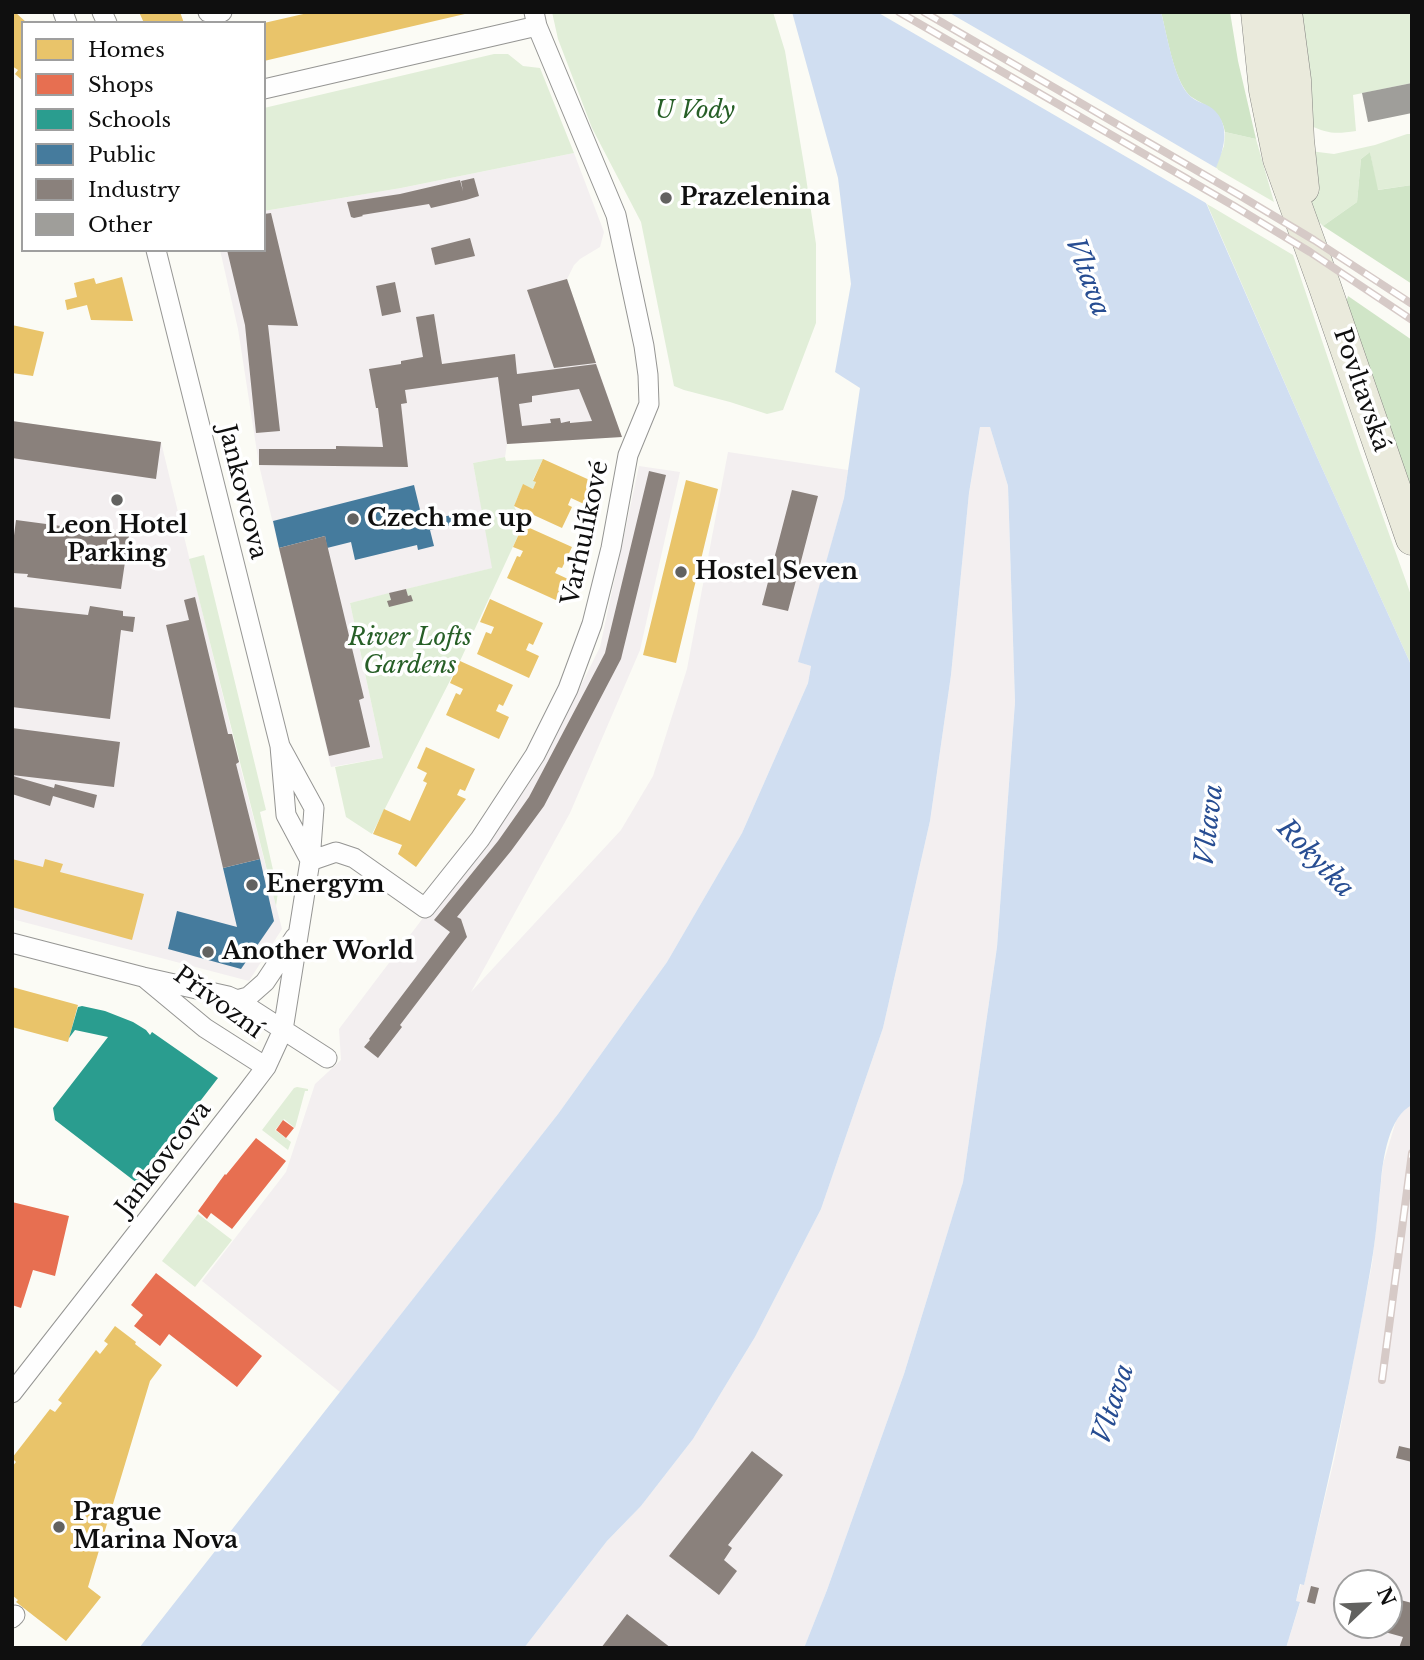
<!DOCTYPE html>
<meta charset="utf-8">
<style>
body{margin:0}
#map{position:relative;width:1424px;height:1660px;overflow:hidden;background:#fbfbf5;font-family:"Libre Baskerville",serif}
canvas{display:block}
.frame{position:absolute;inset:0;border:14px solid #0f0f0f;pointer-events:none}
.legend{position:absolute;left:21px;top:21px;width:245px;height:231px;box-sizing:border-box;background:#fff;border:2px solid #9f9f9f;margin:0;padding:9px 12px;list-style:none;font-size:21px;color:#0f0f0f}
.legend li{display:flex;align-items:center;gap:14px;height:35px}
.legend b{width:35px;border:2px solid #9f9f9f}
.north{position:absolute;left:1333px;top:1569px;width:70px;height:70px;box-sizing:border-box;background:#fff;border:2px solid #9f9f9f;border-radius:50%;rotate:67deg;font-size:19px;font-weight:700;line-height:28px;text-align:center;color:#0f0f0f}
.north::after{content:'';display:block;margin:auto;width:24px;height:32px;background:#626260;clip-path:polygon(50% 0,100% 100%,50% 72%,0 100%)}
</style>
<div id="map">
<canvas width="1424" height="1660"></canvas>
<div class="frame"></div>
<ul class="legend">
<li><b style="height:19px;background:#e9c46a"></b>Homes</li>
<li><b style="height:19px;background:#e76f51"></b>Shops</li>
<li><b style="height:19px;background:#2a9d8f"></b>Schools</li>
<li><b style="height:19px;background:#457b9d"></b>Public</li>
<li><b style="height:19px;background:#8a817c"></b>Industry</li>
<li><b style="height:19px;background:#9f9e9a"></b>Other</li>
</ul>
<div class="north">N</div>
</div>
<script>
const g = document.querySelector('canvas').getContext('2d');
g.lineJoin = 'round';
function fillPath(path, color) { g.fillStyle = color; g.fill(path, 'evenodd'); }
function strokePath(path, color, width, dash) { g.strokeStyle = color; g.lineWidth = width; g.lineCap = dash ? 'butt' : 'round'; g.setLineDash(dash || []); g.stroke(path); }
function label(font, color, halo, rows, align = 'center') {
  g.font = font + ' "Libre Baskerville",serif'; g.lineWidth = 7; g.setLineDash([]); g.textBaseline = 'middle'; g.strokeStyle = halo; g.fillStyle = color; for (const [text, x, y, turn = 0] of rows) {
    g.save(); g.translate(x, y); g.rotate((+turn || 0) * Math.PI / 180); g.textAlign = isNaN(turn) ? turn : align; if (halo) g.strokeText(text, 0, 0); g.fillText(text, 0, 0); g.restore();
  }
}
const industrial = new Path2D(`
 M574,153L604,232L600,247L580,259L574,265L567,279L622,437L507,444L505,457L473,463L493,568L350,603L383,758L331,767L259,465L238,329L220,250H264V211L401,188Z
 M12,421L161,442L239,762L282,929L249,981L12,919Z
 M980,427H990L1008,486L1015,702L997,947L963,1182L904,1374L827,1590L804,1648H524L607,1541L641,1506L693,1439L755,1337L821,1209L883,1028L930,821L951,675L969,493Z
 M728,452L848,470L844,498L799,662L811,666L808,683L742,833L667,962L558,1114L340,1392L202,1281L286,1172L315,1084L341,1060L339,1029L429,910L488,844L542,764L600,647L639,466L680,472L640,650L570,813L471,992L621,830L653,776L687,669Z
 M1412,1105V1648H1286L1300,1603L1296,1601L1301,1584H1304L1335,1456L1372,1264L1383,1164L1396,1121L1405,1108ZM1347,1583H1389V1625H1347Z`);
const green = new Path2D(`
 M552,12H773L785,51L805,171L816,244V323L783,410L767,414L730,402L684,390L674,386L641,222L592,128L558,39Z
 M1299,12H1411L1412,83L1353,95L1356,131C1336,134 1328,134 1309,125Z
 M494,54H508L523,66L540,68L574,153L401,188L264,211V108Z
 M1225,132L1256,139L1274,202L1215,168L1224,146Z
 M1407,134H1412V185L1377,190L1370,152L1361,159L1357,202L1323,226L1315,218L1312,208L1310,151L1334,154L1375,145Z
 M1207,204L1293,255L1359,450L1412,598V667L1317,457Z
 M505,457L506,461L543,459L533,480L536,482L533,489L523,485L514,506L523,525L460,661L372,834L346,817L335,767L383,758L350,603L389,593L391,600L412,601L411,596H408L406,589L492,568L473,463Z
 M204,555L266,810L260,812L278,892L276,906L189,559Z
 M297,1087L308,1089V1091H305L295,1128L284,1119L275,1130L291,1142L288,1150L262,1130L294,1088Z
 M198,1214L232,1240L195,1287L162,1261Z`);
const forest = new Path2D(`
 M1161,12H1230L1238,61L1256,139L1225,132C1222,115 1212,108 1198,101C1195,99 1191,97 1189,95C1173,77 1167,35 1161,12Z
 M1370,152L1378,190L1412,185V284L1323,226L1357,202L1361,159Z
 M1348,296L1412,340V495L1344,311Z`);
const water = new Path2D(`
 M792,12H1161C1167,34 1174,80 1189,95C1195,102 1206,103 1213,109C1239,132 1214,171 1203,196L1317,457L1412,667V1105C1389,1116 1383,1159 1381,1181C1378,1209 1376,1238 1371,1266C1353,1373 1329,1479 1304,1585L1300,1584L1296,1601L1300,1602L1286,1648H804L827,1590L904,1374L963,1182L997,947L1015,702L1008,486L990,427H980L969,493L951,675L930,821L883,1028L821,1209L755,1337L693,1439L641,1506L607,1541L524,1648H139L558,1114L667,962L742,833L808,683L811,666L798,662L844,498L860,388L835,372L851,284L838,178Z`);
const pier = new Path2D(`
 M877,12H948L1057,75L1218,169L1208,187L1207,195L1211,206Z`);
const homes = new Path2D(`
 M12,12H15L27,23H23V81L15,74L18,70L12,66Z
 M139,12H180L184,23H144Z
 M312,12L322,13H469L264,61V23Z
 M122,277L133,321L91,320L87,305L67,310L65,300L77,297L74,283L94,278L96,284Z
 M12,325L44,332L33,376L12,373Z
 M543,459L594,482L584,504L571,498L568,505L572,507L562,528L514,506L523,484L533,489L536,482L533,481Z
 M686,480L718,489L676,663L643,655Z
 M523,525L572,547L562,568L558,567L555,573L568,579L558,601L507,578L517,556L520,557L523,551L513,547Z
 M490,599L543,623L533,645L529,643L526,650L539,656L529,678L477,654L486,632L491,634L494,627L480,622Z
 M460,661L513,685L503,706L499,704L496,711L509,717L499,739L446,715L456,693L460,695L463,689L450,683Z
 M426,747L475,769L465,791L460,789L457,795L466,799L416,867L398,854L402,845L373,834L384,809L410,821L427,783L423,781L427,773L417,768Z
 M12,859L43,867L45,859L63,864L60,872L144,894L132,940L12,907Z
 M12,987L78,1005L68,1042L12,1027Z
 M115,1326L136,1342L135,1344L162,1365L150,1381L88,1587L101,1597L66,1641L16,1602L18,1600L12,1595V1467L16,1462L12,1458L50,1409L55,1412L62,1403L58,1400L96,1350L100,1354L108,1344L104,1341Z`);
const shops = new Path2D(`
 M283,1120L294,1128L286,1138L276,1130Z
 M256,1138L286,1161L232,1229L211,1213L207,1219L198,1211L225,1174L226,1175Z
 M12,1202L69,1216L55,1276L33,1270L21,1308L12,1305Z
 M156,1273L262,1356L237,1387L169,1334L160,1346L134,1326L143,1315L131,1305Z`);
const schools = new Path2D(`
 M82,1006L105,1011L133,1022L146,1030L150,1035L152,1032L218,1078L137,1183L55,1120L53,1108L108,1037L75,1030L69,1038L78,1007Z`);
const public = new Path2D(`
 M414,485L423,522L451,515L453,525L430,530L434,546L418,550L417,545L355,560L351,542L327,548L325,536L279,548L273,521Z
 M260,859L274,921L241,969L168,949L177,911L237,927L223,868Z`);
const industry = new Path2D(`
 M474,178L479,196L466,200L431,208L429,204L362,215L363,216L354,218L351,217L347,202L400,194L460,180L463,191L461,181Z
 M271,213L298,326L268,325L280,431L256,433L245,325L227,250H264V214Z
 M470,238L475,256L435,265L431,248Z
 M567,279L596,363L554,368L527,290Z
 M395,282L401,312L382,316L376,286Z
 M434,314L442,364L515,354L517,374L596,364L622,437L507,444L498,377L405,390L407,403L401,404L408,467L259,465V449H336V446L383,447L378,408H376L369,369L401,364V361L423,357L416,317ZM579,389L592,421L570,423V421L561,423L560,418L550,419L551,423L522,426L519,404L532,402V396Z
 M12,421L161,442L156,479L12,458Z
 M649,471L666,475L621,659L544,806L511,851L457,917L461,919L467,937L400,1025L402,1027L378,1058L364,1047L370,1040L369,1039L450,932L434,920L498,841L529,797L605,653Z
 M792,490L818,496L788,611L762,605Z
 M16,520L129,535L121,589L27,577L28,574L12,573V551Z
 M325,536L364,698L359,700L370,747L329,756L279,548Z
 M406,589L408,596L411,595L413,601L389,607L387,601L391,600L389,593Z
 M195,597L228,734H232L239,762L236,764L260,859L223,868L166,625L189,620L184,600Z
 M90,606L123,611V616L135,617L133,632L121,630L110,719L12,707V607L88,615Z
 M12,728L120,742L114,787L12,775Z
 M13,776L54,788L55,784L97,795L94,808L53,796L50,806L12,794Z
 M1399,1446L1412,1449V1462L1396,1458Z
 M752,1451L783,1475L728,1545L732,1548L724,1560L737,1571L719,1595L669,1556Z
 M1311,1586L1319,1588L1315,1604L1307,1602Z
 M1389,1597L1412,1603V1648H1399L1403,1637L1363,1626L1389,1625Z
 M627,1614L671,1648H601Z`);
const building = new Path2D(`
 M1412,83V113L1368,122L1362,93Z`);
const minor = new Path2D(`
 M63,12L67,23
 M102,12L107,23
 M208,12L216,14L222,12
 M264,89L537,26
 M156,250L280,746L286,815L310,860
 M310,861L336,852L354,858L425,908L480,839L535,755L568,689L592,624L611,548L628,455L649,404L648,375L644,346L616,215L537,26L534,12
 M12,943L143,977L228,996L237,1000L327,1058
 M146,979L205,1028L266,1067
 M237,1000L248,997L265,982L295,937
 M12,1393L247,1092L266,1067L283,1030L310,861L314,808L280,746
 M12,1618L15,1615`);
const primary = new Path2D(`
 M1257,12L1265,90L1279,159L1325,287L1412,539
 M1286,12L1295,80L1298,140L1303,188`);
const rail = new Path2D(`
 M899,12L1234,206L1310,252L1412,320
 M924,12L1239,195L1314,240L1412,304
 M1382,1380L1412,1153`);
const markers = [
 [666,198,7,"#626260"],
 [117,500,7,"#626260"],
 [353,519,7,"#626260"],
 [681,572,7,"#626260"],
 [252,885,7,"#626260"],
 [208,952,7,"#626260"],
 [59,1527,7,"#626260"]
];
const parkNames = [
 ["U Vody",695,111],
 ["River Lofts",410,638],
 ["Gardens",410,666]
];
const poiNames = [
 ["Prazelenina",680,198],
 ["Czech me up",367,519],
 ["Leon Hotel",117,526,"center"],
 ["Parking",117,554,"center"],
 ["Hostel Seven",695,572],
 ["Energym",266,885],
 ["Another World",222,952],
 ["Prague",73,1513],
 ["Marina Nova",73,1541]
];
const streetNames = [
 ["Povltavská",1361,390,71],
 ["Jankovcova",242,492,76],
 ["Varhulíkové",586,533,-78],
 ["Přívozní",218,1003,36],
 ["Jankovcova",164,1159,-52]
];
const waterNames = [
 ["Vltava",1087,277,70],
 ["Vltava",1210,825,-83],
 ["Rokytka",1315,859,46],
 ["Vltava",1114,1404,-72]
];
fillPath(industrial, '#f3eff0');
fillPath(green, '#e1eed8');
fillPath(forest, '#d0e5c7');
fillPath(water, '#d0def1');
fillPath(pier, '#fbfbf5');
fillPath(homes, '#e9c46a');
fillPath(shops, '#e76f51');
fillPath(schools, '#2a9d8f');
fillPath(public, '#457b9d');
fillPath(industry, '#8a817c');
fillPath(building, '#9f9e9a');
strokePath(minor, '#959593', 21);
strokePath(primary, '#838380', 33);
strokePath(minor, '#fefefe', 19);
strokePath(primary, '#eaeadc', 32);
strokePath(rail, '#d6cac7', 8);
strokePath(rail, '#fff', 5, [16]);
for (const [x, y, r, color] of markers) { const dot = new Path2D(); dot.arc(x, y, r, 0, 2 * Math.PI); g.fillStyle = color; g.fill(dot); strokePath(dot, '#fff', 2.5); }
label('italic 24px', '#275f27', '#fff', parkNames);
label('bold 24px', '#0f0f0f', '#fff', poiNames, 'left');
label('24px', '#0f0f0f', '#fff', streetNames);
label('italic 26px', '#274d92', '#fff', waterNames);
</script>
